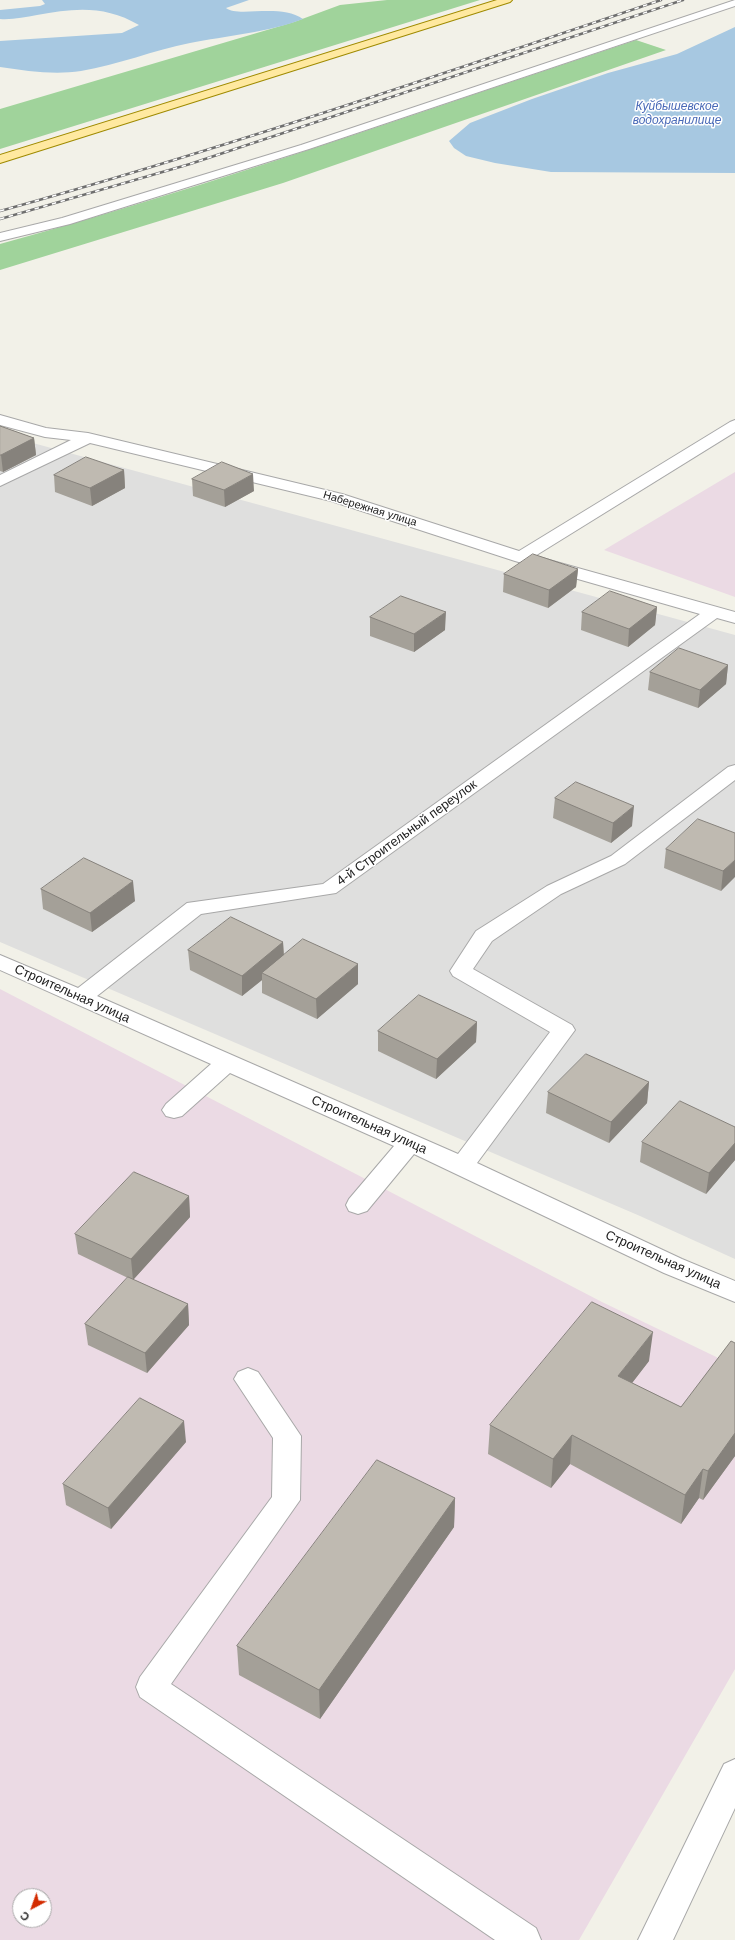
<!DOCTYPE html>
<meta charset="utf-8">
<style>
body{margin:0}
#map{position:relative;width:735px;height:1940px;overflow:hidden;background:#f2f1e8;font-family:Helvetica,sans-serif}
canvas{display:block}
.north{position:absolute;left:12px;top:1888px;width:40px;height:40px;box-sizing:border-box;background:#fff;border:1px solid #a6a6a6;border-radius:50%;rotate:221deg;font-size:11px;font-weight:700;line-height:16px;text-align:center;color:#212121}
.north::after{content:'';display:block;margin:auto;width:14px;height:18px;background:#d32b00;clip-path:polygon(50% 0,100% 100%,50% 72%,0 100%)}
</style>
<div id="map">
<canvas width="735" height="1940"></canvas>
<div class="north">С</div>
</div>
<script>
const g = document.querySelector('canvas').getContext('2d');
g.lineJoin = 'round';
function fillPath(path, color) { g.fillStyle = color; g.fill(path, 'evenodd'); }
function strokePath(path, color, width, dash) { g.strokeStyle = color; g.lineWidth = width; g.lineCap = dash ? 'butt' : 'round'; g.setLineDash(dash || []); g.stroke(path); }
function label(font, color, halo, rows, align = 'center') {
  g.font = font + ' Helvetica,sans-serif'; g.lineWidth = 3; g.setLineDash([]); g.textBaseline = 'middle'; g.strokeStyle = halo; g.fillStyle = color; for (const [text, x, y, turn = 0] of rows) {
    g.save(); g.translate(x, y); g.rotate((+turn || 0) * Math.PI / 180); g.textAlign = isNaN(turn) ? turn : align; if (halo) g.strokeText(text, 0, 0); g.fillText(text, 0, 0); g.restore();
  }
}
const residential = new Path2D(`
 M0,434L735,635V1259L640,1216L0,942Z`);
const industrial = new Path2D(`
 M735,472V597L604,550Z
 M0,989L602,1302L735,1366V1669L579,1940H0ZM20,1896H44V1920H20Z`);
const forest = new Path2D(`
 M387,0H480L0,149V109L294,22L340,5Z
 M636,40L666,50L283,183L0,270V244C215,185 425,110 636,40Z`);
const water = new Path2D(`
 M42,0H249L226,8C238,18 280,3 303,19C270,32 225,36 190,43C154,50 118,65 81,71C54,75 27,71 0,67V41L122,33L139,25C105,5 74,8 37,15C25,17 12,20 0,19V10L40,6L45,4Z
 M735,27V173L551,172L495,163L466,156L454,148L449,141L470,123L532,99L608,73L677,54Z`);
const minor = new Path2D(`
 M735,0V6L309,149L70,224L0,241V233L62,218L301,145Z
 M0,415L46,428L88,433L342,494L519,551L730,422L735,420V432L535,556L735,612V623L717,618L336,893L201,914L97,996L458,1154L550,1032L453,976L450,971L476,931L547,886L611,856L728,767L735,765V780L625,864L561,894L492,941L473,969L572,1025L575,1030L477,1163L682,1259L735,1281V1302L664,1273L414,1154L367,1211L358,1214L349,1211L346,1205L349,1199L394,1146L230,1073L182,1116L174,1118L166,1116L162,1110L166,1104L211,1064L0,970V955L78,988L187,903L323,884L700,614L515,561L331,501L90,443L0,486V475L71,440L45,437L0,425Z
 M248,1368L258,1372L301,1436L300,1500L171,1684L536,1928L541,1940H495L140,1697L136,1687L140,1677L272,1497L273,1438L234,1379L238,1372Z
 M735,1759V1808L673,1940H638L724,1764Z`);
const major = new Path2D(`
 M497,0H512L510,2L0,163V155Z`);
const rail = new Path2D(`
 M0,211C223,149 442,74 661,0
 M0,219L190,164L683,0`);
const wall = new Path2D(`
 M0,426L34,438L36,455L3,472L0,471Z
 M124,470L125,488L92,506L55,492L54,475Z
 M192,479L254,491L225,507L193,496Z
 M578,569L576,587L548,608L503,592L504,574Z
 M657,607L655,625L628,647L581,630L582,612Z
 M370,617L445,630L414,652L370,636Z
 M728,665L726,684L698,708L648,690L650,672Z
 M555,798L632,826L611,843L553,818Z
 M735,833L721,891L664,868L666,849Z
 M41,889L135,901L92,932L43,909Z
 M283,942L284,955L358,984L317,1019L262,993V980L242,996L190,970L188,950Z
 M477,1022L476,1042L436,1079L378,1051V1031Z
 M649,1082L647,1103L609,1143L546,1113L548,1092Z
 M735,1127V1160L706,1194L640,1162L642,1142Z
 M189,1196L190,1217L133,1280L188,1304L189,1325L147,1373L88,1345L85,1324L128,1278L78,1254L75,1234Z
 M735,1343V1456L703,1500L699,1498L681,1524L570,1464L551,1488L488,1454L490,1425L649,1361L632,1383L681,1407Z
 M186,1442L111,1529L66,1505L63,1484Z
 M455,1498L454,1527L320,1719L239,1675L237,1646Z`);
const shadedWall = new Path2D(`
 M34,438L36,455L3,472L1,455Z
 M124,470L125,488L92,506L90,488Z
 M253,474L254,491L225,507L224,490Z
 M578,569L576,587L548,608L549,590Z
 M657,607L655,625L628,647L629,629Z
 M446,612L445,630L414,652V634Z
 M728,665L726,684L698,708L700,690Z
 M634,806L632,826L611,843L613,823Z
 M735,860V877L721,891L723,871Z
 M133,881L135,901L92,932L90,913Z
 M283,942L284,962L262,973V980L242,996V976Z
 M358,964V984L317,1019L316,999Z
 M477,1022L476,1042L436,1079L437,1059Z
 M649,1082L647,1103L609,1143L611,1122Z
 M735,1143V1160L706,1194L709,1173Z
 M189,1196L190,1217L133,1280L131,1259Z
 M188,1304L189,1325L147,1373L145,1353Z
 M653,1332L649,1361L615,1405L618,1376Z
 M184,1421L186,1442L111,1529L108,1508Z
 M735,1433V1456L703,1500L708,1471Z
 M572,1435L570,1464L551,1488L553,1459Z
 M703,1469L699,1498L681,1524L685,1495Z
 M455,1498L454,1527L320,1719L319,1690Z`);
const building = new Path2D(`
 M0,426L34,438L1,455H0Z
 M86,457L124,470L90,488L54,475Z
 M222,462L253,474L224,490L192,479Z
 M533,554L578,569L549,590L504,574Z
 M610,591L657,607L629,629L582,612Z
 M401,596L446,612L414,634L370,617Z
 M679,648L728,665L700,690L650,672Z
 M576,782L634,806L613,823L555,798Z
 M698,819L735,833V860L723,871L666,849Z
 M84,858L133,881L90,913L41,889Z
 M231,917L283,942L242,976L188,950Z
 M303,939L358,964L316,999L262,973Z
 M419,995L477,1022L437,1059L378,1031Z
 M586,1054L649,1082L611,1122L548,1092Z
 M680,1101L735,1127V1143L709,1173L642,1142Z
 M134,1172L189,1196L131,1259L75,1234Z
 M128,1277L188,1304L145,1353L85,1324Z
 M592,1302L653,1332L618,1376L681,1407L731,1341L735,1343V1433L708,1471L703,1469L685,1495L572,1435L553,1459L490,1425Z
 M140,1398L184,1421L108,1508L63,1484Z
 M377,1460L455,1498L319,1690L237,1646Z`);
const farStreetnames = [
 ["Набережная улица",370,509,17]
];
const farWaternames = [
 ["Куйбышевское",677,107],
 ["водохранилище",677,121]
];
const streetNames = [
 ["4-й Строительный переулок",407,833,-36],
 ["Строительная улица",72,994,24],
 ["Строительная улица",369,1125,24],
 ["Строительная улица",663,1260,24]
];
fillPath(residential, '#dfdfde');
fillPath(industrial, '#ebdae4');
fillPath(forest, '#a0d39b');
fillPath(water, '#a7c8e1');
strokePath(minor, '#a8a8a8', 2);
strokePath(major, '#9f8a00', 2);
fillPath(minor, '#fff');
fillPath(major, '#ffe9a0');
strokePath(rail, '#6f6f6f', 2.5);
strokePath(rail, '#fff', 1.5, [4.5]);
fillPath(wall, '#a4a098');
fillPath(shadedWall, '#86827c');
fillPath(building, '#bfbab1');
strokePath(building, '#86827c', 1);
label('11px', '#212121', '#fff', farStreetnames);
label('italic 12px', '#4869b7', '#fff', farWaternames);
label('13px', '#212121', '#fff', streetNames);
</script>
